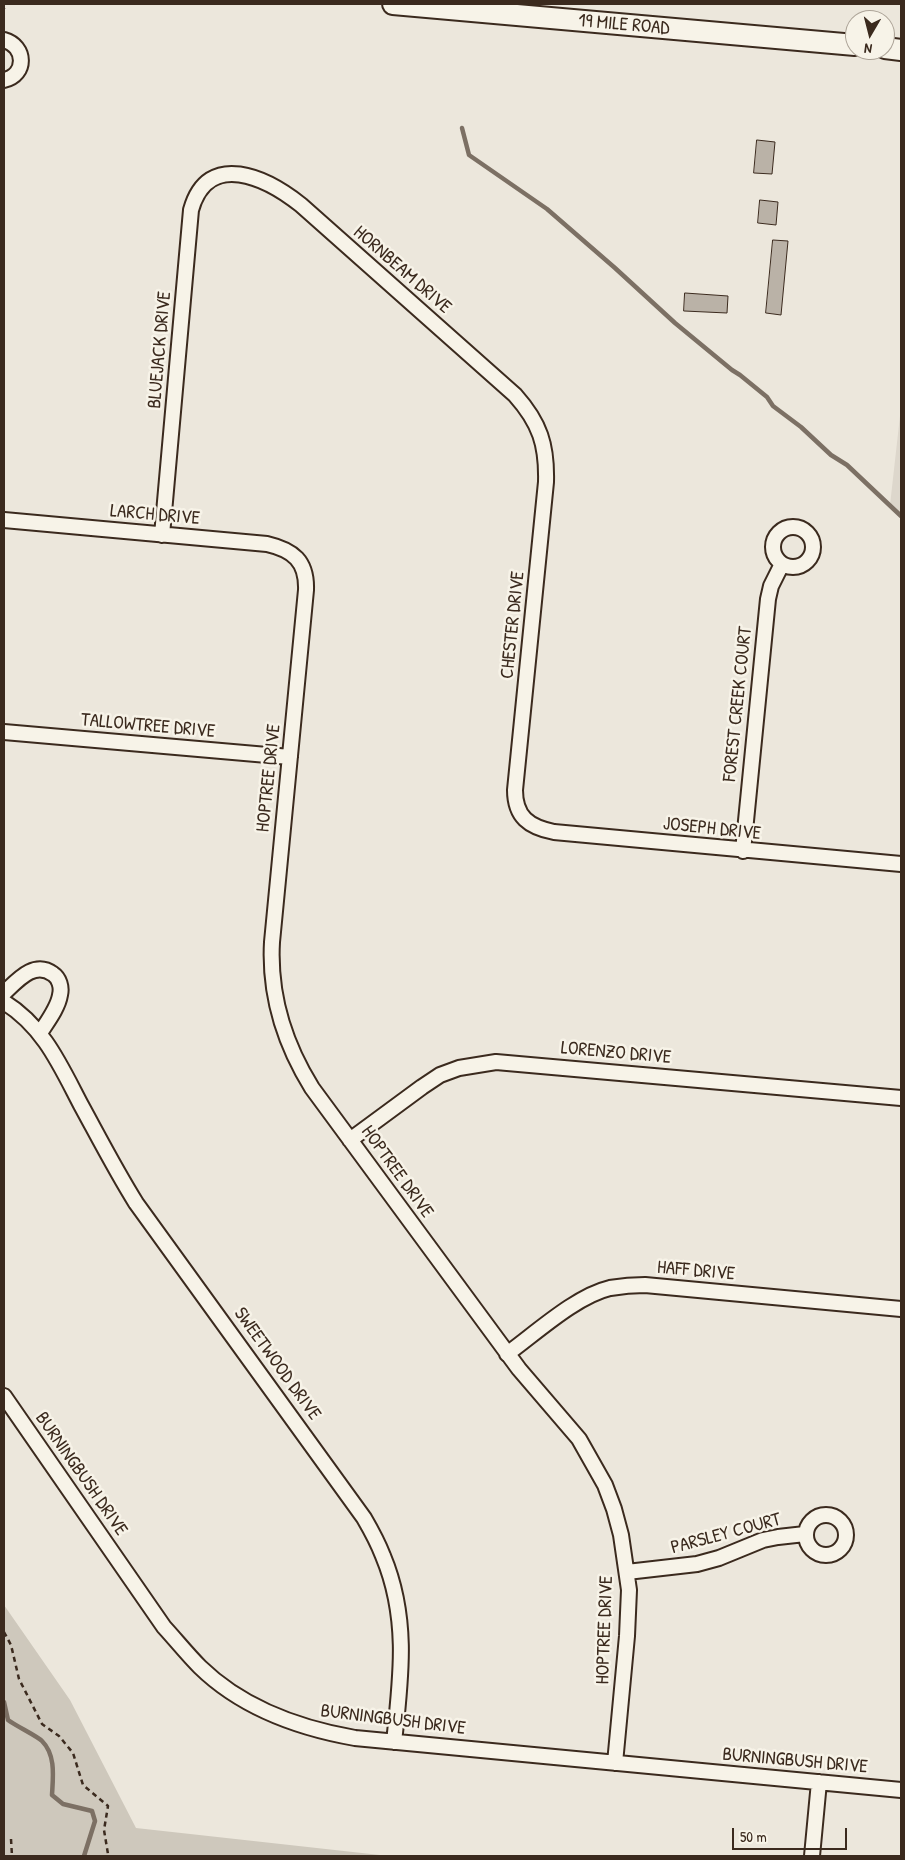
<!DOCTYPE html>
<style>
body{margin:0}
#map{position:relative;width:905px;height:1860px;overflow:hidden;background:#ece7dc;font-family:"Patrick Hand",sans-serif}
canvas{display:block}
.frame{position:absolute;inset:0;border:5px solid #3b2a1e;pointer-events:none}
.north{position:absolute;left:845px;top:10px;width:50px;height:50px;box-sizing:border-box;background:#f7f3e8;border:1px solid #aca397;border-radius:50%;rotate:188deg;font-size:14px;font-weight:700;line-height:20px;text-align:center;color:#3b2a1e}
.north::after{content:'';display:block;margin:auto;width:18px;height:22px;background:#3b2a1e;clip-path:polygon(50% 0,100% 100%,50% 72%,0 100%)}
.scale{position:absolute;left:732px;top:1828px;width:115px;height:22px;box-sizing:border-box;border:2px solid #3b2a1e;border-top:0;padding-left:6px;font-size:15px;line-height:18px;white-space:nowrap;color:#3b2a1e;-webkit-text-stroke:4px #f7f3e8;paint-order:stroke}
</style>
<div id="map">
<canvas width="905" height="1860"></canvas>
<div class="frame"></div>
<div class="north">N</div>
<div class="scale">50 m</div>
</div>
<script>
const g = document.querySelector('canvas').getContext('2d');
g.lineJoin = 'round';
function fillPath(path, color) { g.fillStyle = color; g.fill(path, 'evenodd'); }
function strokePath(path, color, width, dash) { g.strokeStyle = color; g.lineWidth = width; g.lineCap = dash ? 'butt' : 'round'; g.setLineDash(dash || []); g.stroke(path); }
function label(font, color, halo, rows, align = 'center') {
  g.font = font + ' "Patrick Hand",sans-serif'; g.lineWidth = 5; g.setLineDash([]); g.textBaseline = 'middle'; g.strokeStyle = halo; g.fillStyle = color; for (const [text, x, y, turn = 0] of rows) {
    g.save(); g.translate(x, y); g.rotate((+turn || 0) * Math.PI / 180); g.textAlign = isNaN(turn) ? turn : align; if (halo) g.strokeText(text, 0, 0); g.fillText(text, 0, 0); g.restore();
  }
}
const built = new Path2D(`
 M901,407V514L890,505Z`);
const green = new Path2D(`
 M4,1605L70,1700L136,1828L389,1856H4Z`);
const stream = new Path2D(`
 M462,128L469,155L547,209L615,268L675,323L732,370L740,375L767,397L773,406L801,427L831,455L847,465L901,516
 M4,1702L8,1720C16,1726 37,1736 42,1741C56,1755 53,1777 52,1795L63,1804L92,1811L95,1821L84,1856`);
const building = new Path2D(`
 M757,140L775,142L772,174L754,173Z
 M760,200L778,202L776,225L758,223Z
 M773,240L788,241L781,315L766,313Z
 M685,293L728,296L727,313L684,311Z`);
const path = new Path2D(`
 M4,9V8
 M4,1632L11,1645L19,1679L42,1724L59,1736L73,1753L83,1785L108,1806L104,1830L108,1854L110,1856
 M11,1839L12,1856`);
const street = new Path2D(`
 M4,40C26,46 27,75 4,80
 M4,520L267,544C293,550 307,561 306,590L272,942C269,995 284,1043 312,1088L519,1369L579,1439L605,1485L614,1509L621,1535L629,1590L627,1636L615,1763
 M773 547a20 20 0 1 1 40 0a20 20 0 1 1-40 0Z
 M162,535L191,210C208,149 267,178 301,205L515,395C540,423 547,445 546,482L515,790C515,817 529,827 554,832L901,864
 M4,732L290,757
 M743,851L768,599L771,586L782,564
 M4,993C17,981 34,960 53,974C59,978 62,987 60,995C58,1008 47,1022 40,1033
 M4,1002C44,1027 60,1065 81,1105C99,1138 116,1171 136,1203L364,1518C371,1530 378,1543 383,1556C409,1618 401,1678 394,1742
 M350,1140L422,1087L440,1075L459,1068L496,1062L901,1098
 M507,1354C536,1333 576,1296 610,1288C622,1286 633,1285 645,1285L901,1309
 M4,1396L164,1627C176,1640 187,1654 200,1667C242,1708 298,1728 355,1738L901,1790
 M806 1535a20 20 0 1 1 40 0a20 20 0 1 1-40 0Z
 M627,1572L697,1564L719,1558L763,1540L778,1537L805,1534
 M812,1856L819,1782`);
const secondary = new Path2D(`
 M393,4L855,45
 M885,48L901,50`);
const streetNames = [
 ["19 MILE ROAD",624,25,5],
 ["HORNBEAM DRIVE",402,270,41],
 ["BLUEJACK DRIVE",160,350,-85],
 ["LARCH DRIVE",155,515,5],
 ["CHESTER DRIVE",513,625,-84],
 ["FOREST CREEK COURT",738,704,-84],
 ["TALLOWTREE DRIVE",148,726,5],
 ["HOPTREE DRIVE",269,778,-84],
 ["JOSEPH DRIVE",712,829,6],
 ["LORENZO DRIVE",616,1053,5],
 ["HOPTREE DRIVE",397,1172,54],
 ["HAFF DRIVE",696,1271,5],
 ["SWEETWOOD DRIVE",277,1364,54],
 ["BURNINGBUSH DRIVE",81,1474,55],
 ["PARSLEY COURT",726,1534,-15],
 ["HOPTREE DRIVE",605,1630,-88],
 ["BURNINGBUSH DRIVE",393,1720,7],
 ["BURNINGBUSH DRIVE",795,1761,5]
];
fillPath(built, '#ddd7cc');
fillPath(green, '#cec8bc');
strokePath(stream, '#7c7064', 4.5);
fillPath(building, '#bab2a7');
strokePath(building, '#3b2a1e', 1);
strokePath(street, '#3b2a1e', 18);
strokePath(secondary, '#3b2a1e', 24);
strokePath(path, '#3b2a1e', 2.5, [5, 4]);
strokePath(street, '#f7f3e8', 14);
strokePath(secondary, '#f7f3e8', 20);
label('19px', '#3b2a1e', '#f7f3e8', streetNames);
</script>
